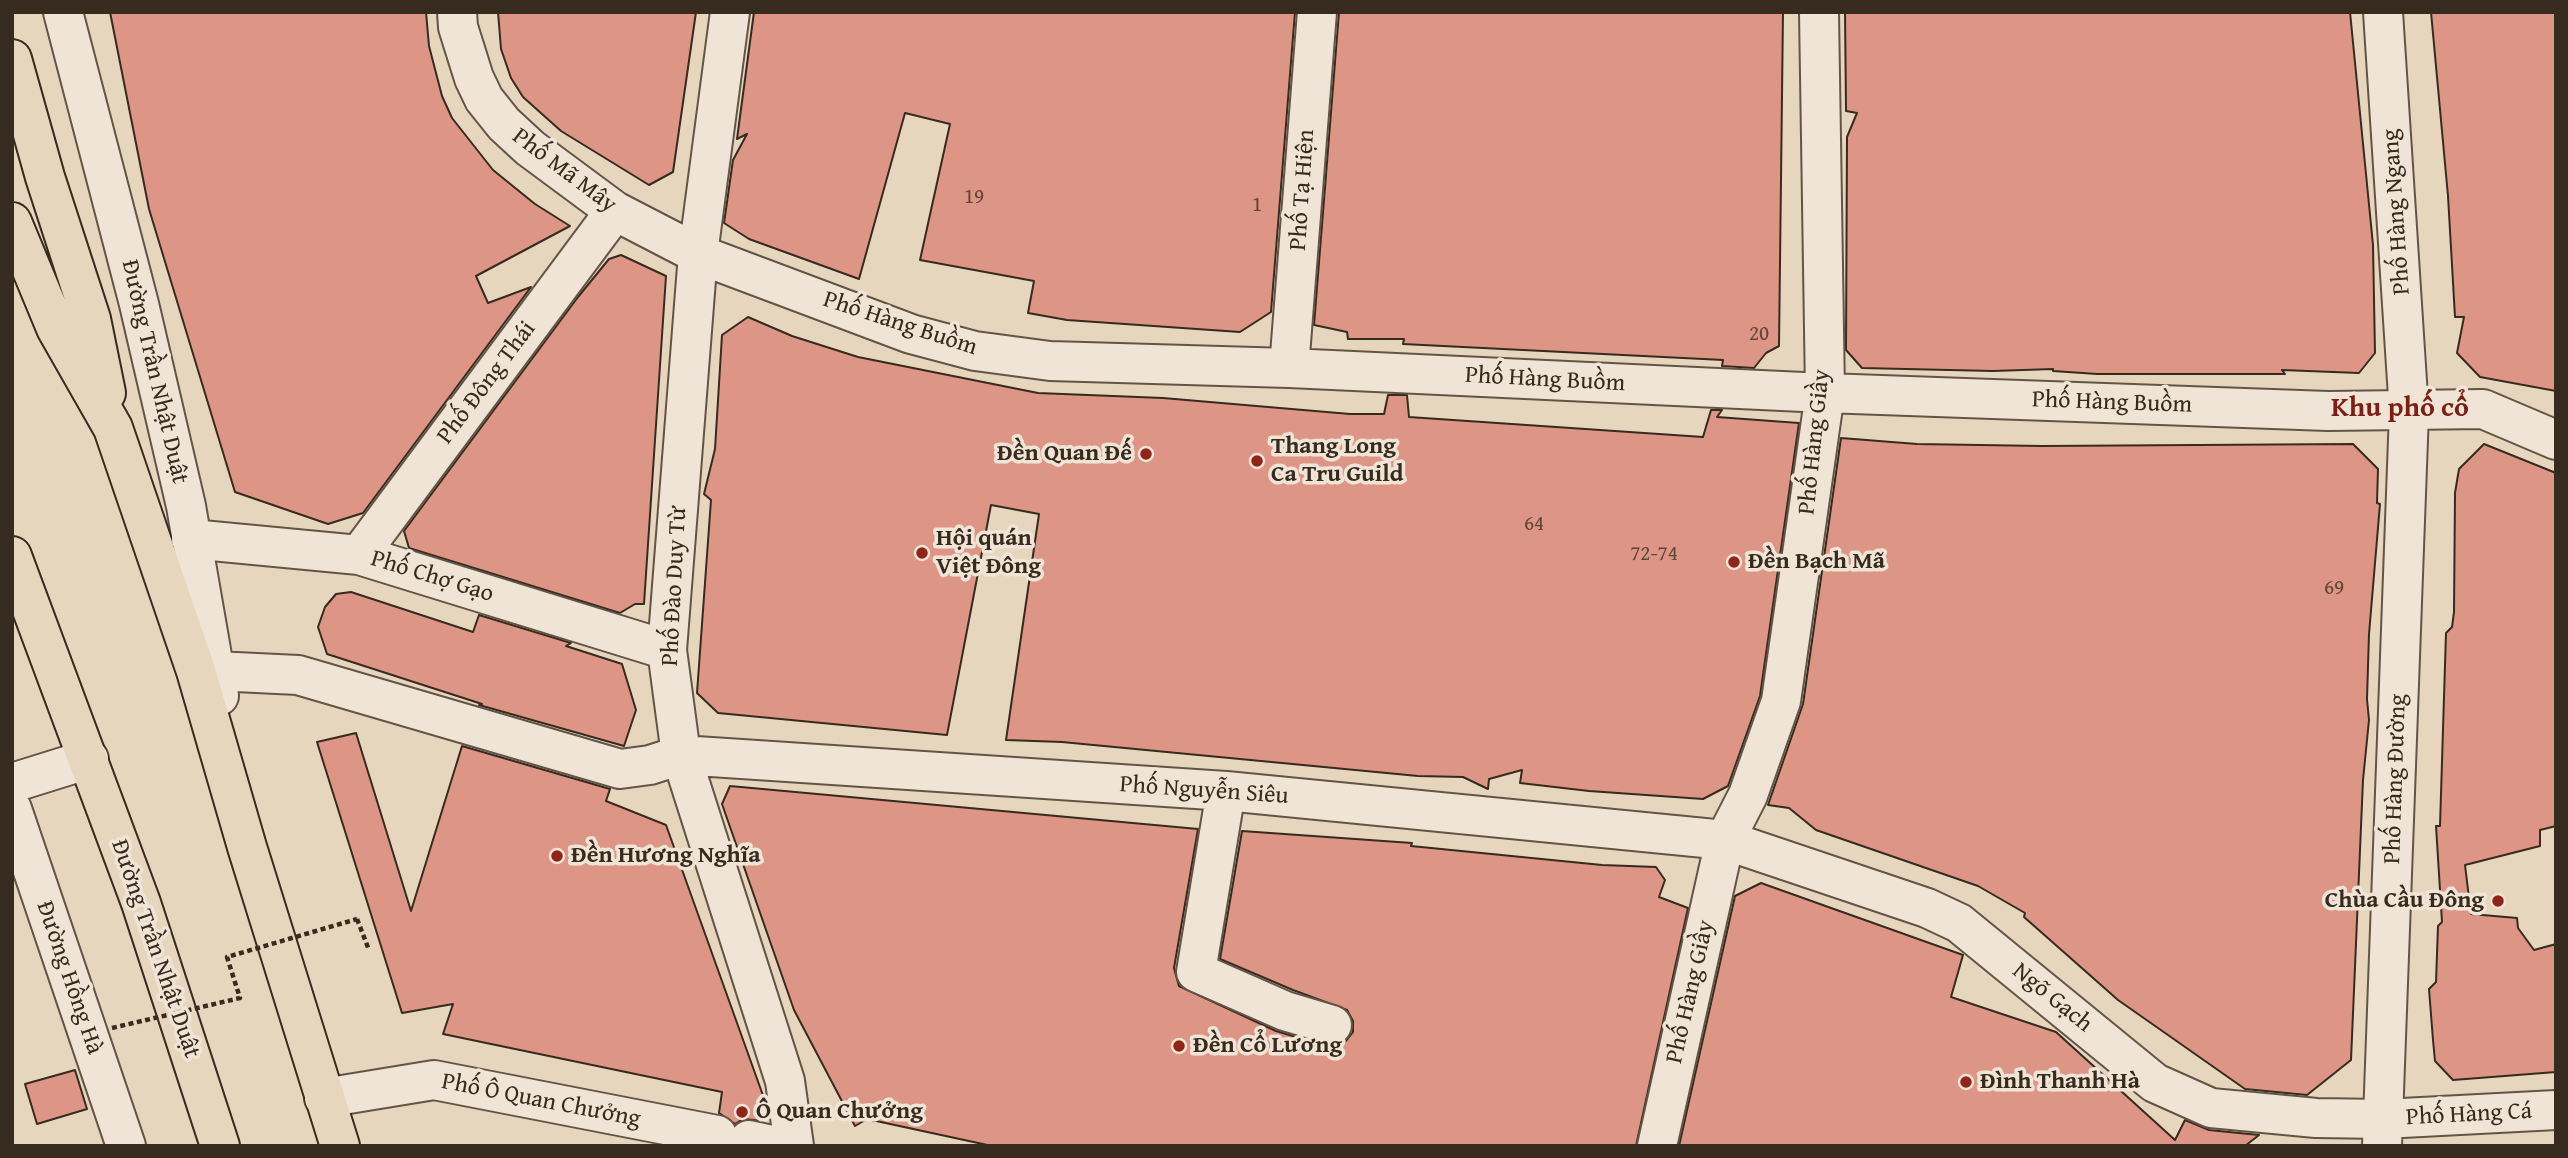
<!DOCTYPE html>
<meta charset="utf-8">
<style>
body{margin:0}
#map{position:relative;width:2568px;height:1158px;overflow:hidden;background:#e7d6be;font-family:"Gentium Book Plus",serif}
canvas{display:block}
.frame{position:absolute;inset:0;border:14px solid #372a1e;pointer-events:none}
</style>
<div id="map">
<canvas width="2568" height="1158"></canvas>
<div class="frame"></div>
</div>
<script>
const g = document.querySelector('canvas').getContext('2d');
g.lineJoin = 'round';
function fill(path, color) {
  g.fillStyle = color;
  g.fill(path, 'evenodd');
}
function shape(rows) {
  const path = new Path2D();
  for (const r of rows) {
    path.moveTo(r[0], r[1]);
    for (let i = 2; i < r.length; i += 2) path.lineTo(r[i], r[i + 1]);
  }
  return path;
}
function trace(path, color, width, dash) {
  g.strokeStyle = color;
  g.lineWidth = width;
  g.lineCap = dash ? 'butt' : 'round';
  g.setLineDash(dash || []);
  g.stroke(path);
}
function drawText(font, color, halo, rows, align = 'center') {
  g.font = font + ' "Gentium Book Plus",serif';
  g.lineWidth = 7;
  g.setLineDash([]);
  g.textBaseline = 'middle';
  g.strokeStyle = halo;
  g.fillStyle = color;
  for (const [text, x, y, turn = 0] of rows) {
    g.save();
    g.translate(x, y);
    g.rotate((+turn || 0) * Math.PI / 180);
    g.textAlign = isNaN(turn) ? turn : align;
    if (halo) g.strokeText(text, 0, 0);
    g.fillText(text, 0, 0);
    g.restore();
  }
}
const building = shape([
 [110,12,426,12,429,46,442,96,452,118,493,170,535,204,570,226,476,276,488,303,531,287,363,513,328,524,235,492,149,209,110,12],
 [498,12,696,12,673,172,649,185,561,131,523,97,511,78,501,49,498,12],
 [754,12,1295,12,1271,312,1240,332,1067,320,1028,313,1034,281,920,260,950,124,905,113,859,279,749,239,724,223,733,160,747,134,737,139,754,12],
 [1339,12,1783,12,1779,346,1766,353,1754,368,1722,366,1723,360,1403,344,1404,339,1348,339,1347,332,1314,325,1339,12],
 [1845,12,2350,12,2373,245,2375,353,2359,373,2282,370,2285,374,2097,374,2053,371,2053,369,1993,371,1862,368,1846,350,1847,137,1857,113,1846,111,1845,12],
 [2431,12,2556,12,2556,391,2480,377,2457,353,2464,317,2455,317,2448,196,2431,12],
 [621,255,666,276,644,604,635,604,620,613,409,548,404,531,578,297,609,259,621,255],
 [748,317,792,336,858,357,1038,393,1163,398,1350,414,1384,414,1388,395,1407,395,1409,417,1703,437,1711,410,1722,410,1717,417,1799,423,1760,696,1728,786,1703,799,1589,791,1520,783,1522,770,1489,779,1488,789,1463,777,1418,776,1062,742,1006,740,1039,514,991,505,947,735,718,713,697,693,711,500,704,494,715,449,722,335,748,317],
 [1841,438,1917,444,2042,446,2353,444,2378,469,2377,503,2380,504,2369,634,2367,699,2369,720,2363,780,2351,1060,2307,1095,2245,1089,2118,1000,2024,917,2025,913,1978,886,1816,830,1789,808,1768,805,1803,704,1841,438],
 [2484,444,2556,473,2556,826,2540,830,2540,846,2465,865,2471,914,2517,918,2518,928,2534,950,2556,944,2556,1072,2453,1080,2435,1061,2433,1040,2429,989,2436,982,2438,926,2442,922,2436,826,2440,826,2446,633,2452,627,2454,612,2455,493,2459,469,2484,444],
 [351,592,473,632,479,615,571,643,566,646,622,664,636,710,624,746,479,705,482,704,327,654,318,627,325,607,336,594,351,592],
 [356,733,411,911,462,746,610,789,606,801,666,825,765,1101,763,1121,743,1119,735,1124,719,1113,722,1092,443,1034,453,1004,402,1013,317,742,356,733],
 [730,786,1198,829,1174,968,1179,986,1276,1031,1326,1046,1338,1046,1346,1041,1353,1032,1353,1021,1347,1010,1293,990,1220,959,1242,831,1412,843,1411,846,1602,865,1656,867,1665,880,1659,897,1688,908,1636,1146,992,1146,867,1119,855,1126,794,1010,722,804,730,786],
 [1761,883,1963,955,1951,997,2056,1032,2175,1140,2185,1120,2209,1130,2259,1135,2245,1146,1679,1146,1735,896,1761,883],
 [75,1070,87,1109,37,1124,25,1084,75,1070]
]);
fill(building, '#dd9586');
trace(building, '#372a1e', 2);
const minor = shape([
 [63,12,139,304,186,506,219,696],
 [457,12,458,27,474,78,484,99,504,124,530,148,615,211,698,254,911,334,975,351,1050,361,1289,368,1825,393,2328,411,2483,409,2556,440],
 [730,12,698,254,667,650,681,755,785,1081,794,1146],
 [1289,368,1317,12],
 [191,539,359,555,667,650],
 [359,555,615,211],
 [215,671,298,675,620,769,650,765,681,755,1226,791,1725,840,1927,908,1959,923,2155,1083,2211,1108,2316,1118,2383,1119,2556,1110],
 [12,783,89,759],
 [1226,791,1196,972,1285,1011,1332,1025],
 [12,809,126,1146],
 [324,1098,434,1080,717,1135],
 [749,1140,777,1146],
 [1657,1146,1725,840,1748,795,1781,701,1825,393,1819,12],
 [2382,1146,2409,412,2383,12]
]);
const major = shape([
 [12,59,45,177,91,319,106,393],
 [12,222,56,328,113,428,196,671,247,847,340,1146],
 [12,556,141,903,220,1146]
]);
trace(minor, '#635546', 42);
trace(major, '#372a1e', 42);
trace(shape([
 [357,919,369,950]
]), '#372a1e', 4.5, [5, 3.5]);
trace(minor, '#efe4d5', 38);
trace(major, '#e7d6be', 38);
trace(shape([
 [112,1028,240,998,227,957,357,919]
]), '#372a1e', 4.5, [5, 3.5]);
for (const [x, y, r, color] of [
 [1146,454,7,"#8f2418"],
 [1257,461,7,"#8f2418"],
 [922,553,7,"#8f2418"],
 [1734,562,7,"#8f2418"],
 [557,856,7,"#8f2418"],
 [2498,901,7,"#8f2418"],
 [1179,1046,7,"#8f2418"],
 [1966,1082,7,"#8f2418"],
 [742,1112,7,"#8f2418"]
]) {
  const dot = new Path2D();
  dot.arc(x, y, r, 0, 2 * Math.PI);
  g.fillStyle = color;
  g.fill(dot);
  trace(dot, '#efe4d5', 2.5);
}
drawText('21px', '#604538', null, [
 ["19",974,198],
 ["1",1257,206],
 ["20",1759,335],
 ["64",1534,525],
 ["72-74",1654,555],
 ["69",2334,589]
]);
drawText('24px', '#372a1e', '#efe4d5', [
 ["Phố Mã Mây",564,171,37],
 ["Phố Tạ Hiện",1303,190,-86],
 ["Phố Hàng Ngang",2397,212,-94],
 ["Phố Hàng Buồm",900,324,18],
 ["Đường Trần Nhật Duật",154,372,77],
 ["Phố Hàng Buồm",1545,380,3],
 ["Phố Đông Thái",487,383,-53],
 ["Phố Hàng Buồm",2112,403,2],
 ["Phố Hàng Giầy",1815,442,-84],
 ["Phố Chợ Gạo",432,577,17],
 ["Phố Đào Duy Từ",675,586,-87],
 ["Phố Hàng Đường",2396,779,-88],
 ["Phố Nguyễn Siêu",1204,791,4],
 ["Đường Trần Nhật Duật",155,949,71],
 ["Đường Hồng Hà",69,978,71],
 ["Phố Hàng Giầy",1691,992,-77],
 ["Ngõ Gạch",2052,998,39],
 ["Phố Ô Quan Chưởng",541,1101,11],
 ["Phố Hàng Cá",2469,1115,-3]
]);
drawText('bold 24px', '#372a1e', '#efe4d5', [
 ["Thang Long",1271,447],
 ["Ca Tru Guild",1271,475],
 ["Đền Quan Đế",1132,454,"right"],
 ["Hội quán",936,539],
 ["Việt Đông",936,567],
 ["Đền Bạch Mã",1748,562],
 ["Đền Hương Nghĩa",571,856],
 ["Chùa Cầu Đông",2484,901,"right"],
 ["Đền Cổ Lương",1193,1046],
 ["Đình Thanh Hà",1980,1082],
 ["Ô Quan Chưởng",756,1112]
], 'left');
drawText('bold 28px', '#7a1f14', '#efe4d5', [
 ["Khu phố cổ",2400,409]
]);
</script>
